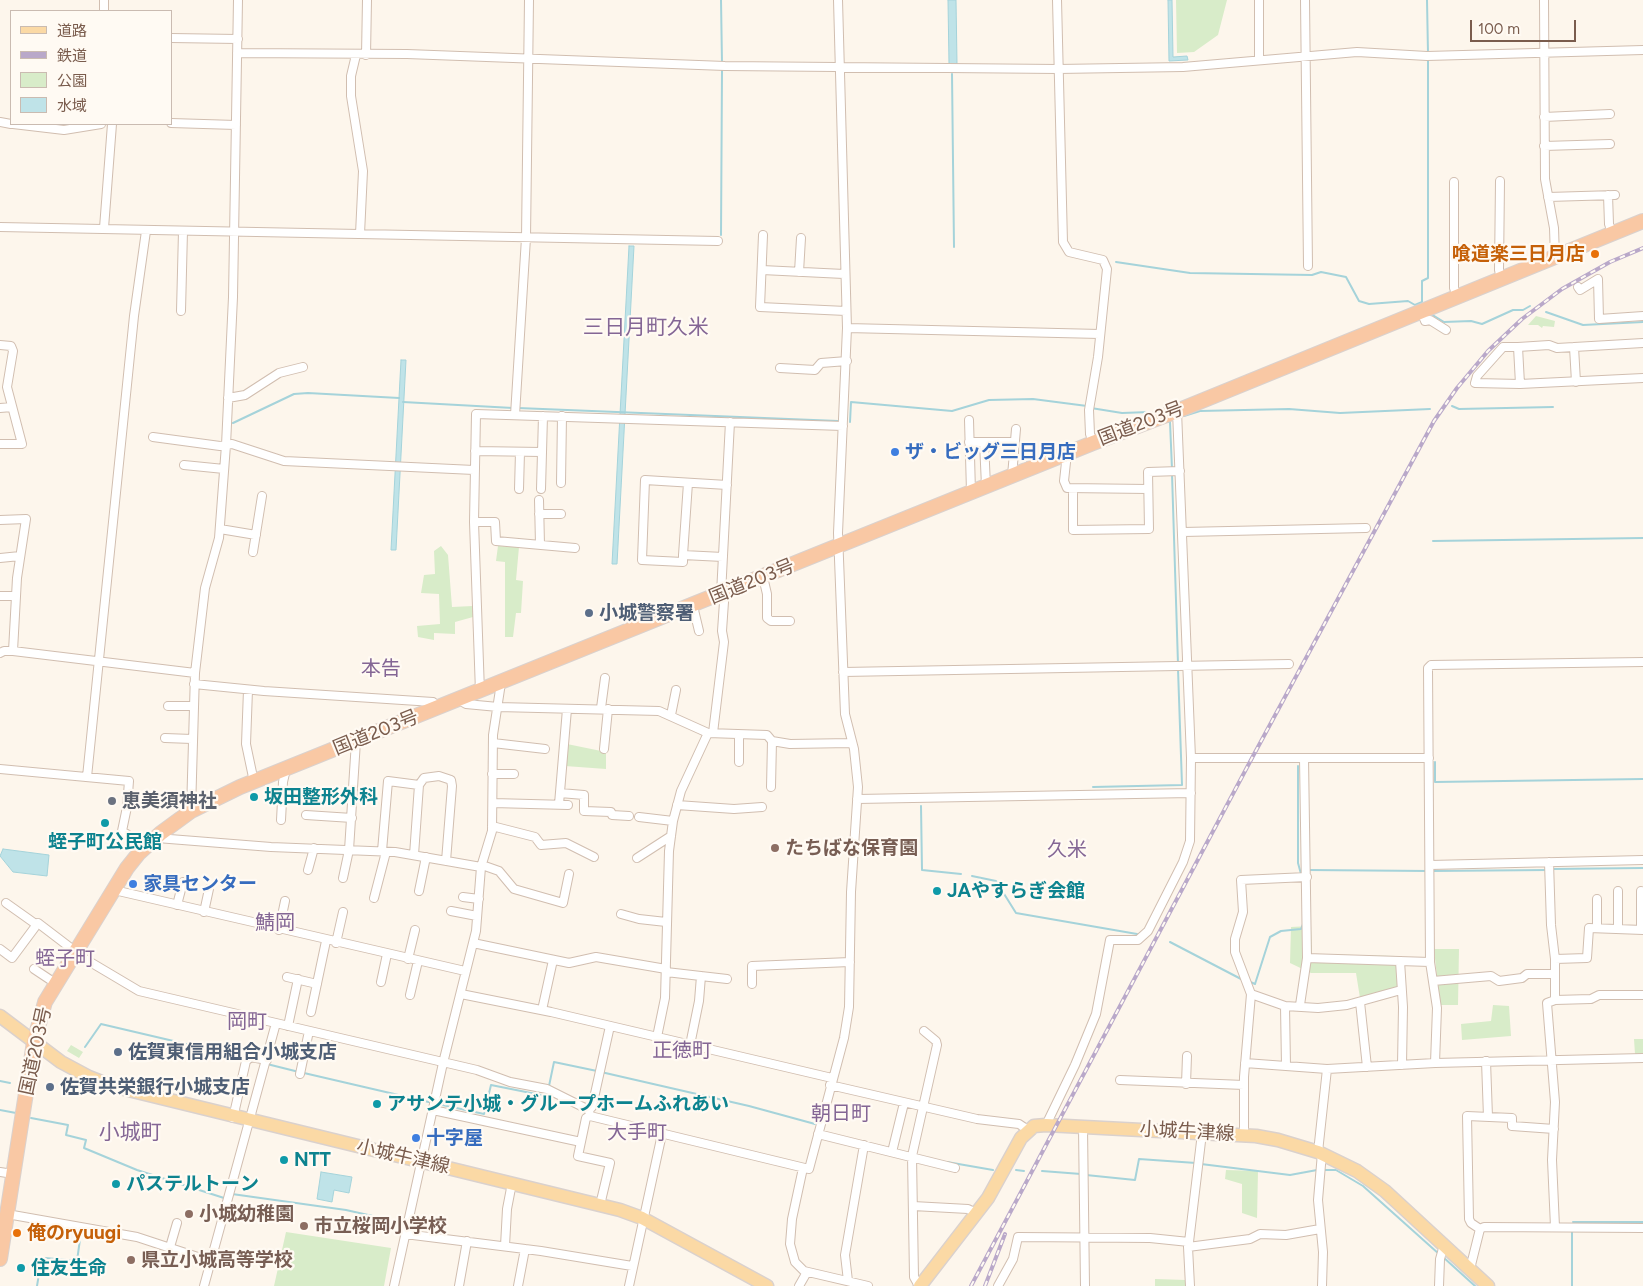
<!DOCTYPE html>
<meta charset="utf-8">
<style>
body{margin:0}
#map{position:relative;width:1643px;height:1286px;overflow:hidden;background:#fdf6ec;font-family:Figtree,"Noto Sans JP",sans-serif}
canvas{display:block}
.legend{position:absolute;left:10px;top:10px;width:162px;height:115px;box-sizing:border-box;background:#fffaf3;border:1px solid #cabbb1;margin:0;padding:6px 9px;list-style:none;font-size:15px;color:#7a5c4d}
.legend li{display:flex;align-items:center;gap:10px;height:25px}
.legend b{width:25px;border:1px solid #cabbb1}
.scale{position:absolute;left:1470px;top:20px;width:106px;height:22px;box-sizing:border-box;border:2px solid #7a5c4d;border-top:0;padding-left:6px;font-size:15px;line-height:18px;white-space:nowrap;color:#7a5c4d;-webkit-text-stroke:4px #fffaf3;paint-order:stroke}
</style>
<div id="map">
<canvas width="1643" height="1286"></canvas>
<ul class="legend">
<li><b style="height:6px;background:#fbd9a5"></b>道路</li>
<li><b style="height:6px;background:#b9a8c9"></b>鉄道</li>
<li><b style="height:14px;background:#d8ecc9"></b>公園</li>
<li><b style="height:14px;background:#bfe3e8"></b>水域</li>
</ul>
<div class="scale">100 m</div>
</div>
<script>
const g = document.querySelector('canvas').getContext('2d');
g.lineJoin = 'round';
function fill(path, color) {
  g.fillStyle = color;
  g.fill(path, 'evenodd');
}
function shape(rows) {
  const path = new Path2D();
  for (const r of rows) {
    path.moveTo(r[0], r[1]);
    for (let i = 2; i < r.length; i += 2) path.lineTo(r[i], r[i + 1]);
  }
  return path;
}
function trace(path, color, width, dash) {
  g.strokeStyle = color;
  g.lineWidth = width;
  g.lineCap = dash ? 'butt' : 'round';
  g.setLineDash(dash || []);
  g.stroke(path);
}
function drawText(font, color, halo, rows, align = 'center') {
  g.font = font + ' Figtree,"Noto Sans JP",sans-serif';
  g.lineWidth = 4.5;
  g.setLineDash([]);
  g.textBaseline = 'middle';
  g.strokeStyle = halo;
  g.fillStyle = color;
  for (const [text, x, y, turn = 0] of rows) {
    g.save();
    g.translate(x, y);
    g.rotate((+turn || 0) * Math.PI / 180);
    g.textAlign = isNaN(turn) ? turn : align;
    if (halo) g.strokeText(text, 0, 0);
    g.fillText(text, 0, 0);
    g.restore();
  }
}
fill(shape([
 [1176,0,1227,0,1218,35,1194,52,1177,53],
 [1536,316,1555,321,1554,327,1543,326,1542,328,1538,325,1528,325],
 [441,546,448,555,452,607,473,606,473,617,455,622,455,634,434,633,434,640,418,637,417,626,440,624,439,594,421,593,424,575,435,574,434,551],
 [498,546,519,547,516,580,523,581,521,613,516,613,513,637,505,637,505,562,496,561],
 [567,744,606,752,606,769,565,766],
 [1311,926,1312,954,1396,956,1398,989,1360,998,1356,973,1311,973,1290,963,1291,927],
 [1434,949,1459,949,1458,1005,1440,1005],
 [1493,1005,1509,1006,1511,1036,1462,1040,1461,1024,1491,1021],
 [1634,1039,1643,1039,1643,1054,1635,1054],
 [71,1045,83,1052,79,1058,67,1051],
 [1226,1170,1258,1171,1257,1218,1242,1213,1242,1184,1225,1179],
 [286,1232,391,1248,384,1286,274,1286],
 [1155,1279,1186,1280,1187,1286,1155,1286]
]), '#d8ecc9');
const water = shape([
 [948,0,956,0,957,64,949,64,948,0],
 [1168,0,1172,0,1173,57,1187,56,1188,60,1169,61,1168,0],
 [629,246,634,246,617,564,612,564,629,246],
 [401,360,406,360,396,550,391,550,401,360],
 [3,849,49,855,47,876,13,872,0,856,3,849],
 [321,1172,352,1177,349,1193,334,1190,332,1202,317,1199,321,1172]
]);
fill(water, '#bfe3e8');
trace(water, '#a5d3da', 1);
trace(shape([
 [721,0,722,63],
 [1427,0,1428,53],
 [952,74,954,247],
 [721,235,722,70],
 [1116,262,1190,273,1312,275,1321,272,1346,277,1359,301,1369,304,1408,301,1415,305,1422,302,1422,281,1428,278,1428,60],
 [1546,312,1583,325,1643,322],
 [1431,314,1444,322,1471,321,1482,324,1513,310,1523,310,1530,306],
 [403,402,513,408],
 [1452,406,1459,409,1553,407],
 [518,408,838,421],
 [1091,408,1122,413,1150,412],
 [1184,416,1200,411,1289,409,1340,413,1430,409],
 [850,422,851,402,952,411,989,400,1033,399,1087,406],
 [1166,422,1170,422,1172,469],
 [233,423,294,394,308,393,399,398],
 [1172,474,1178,664],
 [1433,541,1643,538],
 [1435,762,1435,782,1643,779],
 [1298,766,1298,863,1301,874],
 [1093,787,1182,785,1178,669],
 [921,806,922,870,961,874],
 [1552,869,1643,868],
 [1308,870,1428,871],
 [1432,871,1548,870],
 [972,876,996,881,1016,913,1137,934],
 [1170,942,1241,979],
 [1248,981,1255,984,1270,937,1281,931,1301,929,1303,924],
 [85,1047,101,1024,246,1058],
 [267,1064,299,1072],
 [601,1072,749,1106,815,1124],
 [304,1073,433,1103],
 [0,1081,10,1083],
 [549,1086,554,1062,597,1071],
 [438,1104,484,1114,491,1085,546,1096,547,1093],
 [0,1110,16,1113],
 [31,1118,68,1125,66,1135,86,1140,84,1148,137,1170,224,1198],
 [947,1162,993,1170],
 [1201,1164,1290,1175,1317,1170],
 [1016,1170,1024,1171],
 [1322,1170,1336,1170,1363,1186,1439,1254],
 [1042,1171,1081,1174],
 [1086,1175,1135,1180,1139,1159,1196,1163],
 [232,1194,346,1210,386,1219],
 [1573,1222,1643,1222],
 [1572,1232,1572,1286],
 [1443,1257,1475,1286],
 [37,1286,41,1262,45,1258,77,1261,81,1232]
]), '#a5d3da', 2);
const minor = shape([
 [1057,0,1063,242,1069,252,1103,260,1107,269,1098,357,1089,410,1090,434,1093,443],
 [1305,0,1308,266],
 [1544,0,1545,179,1554,228,1555,258],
 [104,11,104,0],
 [171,38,238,39],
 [237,53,407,54,725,66,1058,69,1183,67,1357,52,1427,56,1643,50],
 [356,55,351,76,351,96,363,171,360,234],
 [366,55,367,0],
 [1259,60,1259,0],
 [1544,117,1610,114],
 [0,122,11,124],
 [171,123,236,125],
 [13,124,64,130,101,124],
 [1544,146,1610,144],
 [1500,181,1499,270,1501,279],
 [1454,182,1454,288,1457,297],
 [1608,195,1609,224,1612,233],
 [1548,197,1615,195],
 [0,227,718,241],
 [104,228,112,124],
 [763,235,760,307,846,311],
 [762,270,844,274],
 [799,272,801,238],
 [1578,287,1580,290,1598,279,1599,319,1643,316],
 [181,311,183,231],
 [1421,311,1425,321,1430,320,1446,330],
 [847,328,1100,334],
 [1643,343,1557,348,1549,345,1518,347,1520,384,1643,378],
 [0,345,11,346,13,351,7,387,22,444,0,444],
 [1518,347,1503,347,1477,376,1475,383,1520,384],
 [1574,347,1576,382],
 [780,368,815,370,821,363,847,361],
 [228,398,245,395,279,373,303,367],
 [0,408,12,407],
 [515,415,526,238,529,0],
 [969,420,971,492],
 [153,437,220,446,232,444,284,461,474,470],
 [969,442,1013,442],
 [984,442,986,486],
 [475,451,542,452],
 [1067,453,1064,481,1067,488,1148,489],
 [184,465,224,469],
 [1012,476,1016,429],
 [561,483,562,416],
 [688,483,683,555,723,557],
 [519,489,520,452],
 [541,489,543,416],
 [1073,490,1073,530,1149,529,1148,472,1180,471],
 [539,500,540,545],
 [539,514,561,514],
 [0,520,26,519,17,578,13,651],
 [474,522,495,522,496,541,575,548],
 [220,529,256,535],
 [1183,532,1366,528],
 [253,552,262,496],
 [683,555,683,562,642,560,645,480,727,485],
 [0,558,20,556],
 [763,577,767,594,767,618,771,621,790,621],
 [0,596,16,596],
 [693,606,699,631],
 [0,653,4,651,13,651,195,673],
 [843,672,1289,664],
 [194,684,264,691,433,702,440,708],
 [248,690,246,744,254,782],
 [480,692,474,522,476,414,843,426],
 [459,700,466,704,498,707,659,711,708,733],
 [168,706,193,706],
 [601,708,605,678],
 [671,715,676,690],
 [713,733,724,642,722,631,724,602,721,594,730,422],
 [165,738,192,739],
 [493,743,545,749],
 [604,749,608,709],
 [1191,758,1429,758],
 [1304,758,1307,958,1430,962],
 [739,762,739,735],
 [0,769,129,781,127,807,122,831,147,847],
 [492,774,514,774],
 [87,777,134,316,146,231],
 [771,787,772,741],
 [560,793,584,795,584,811,611,812,612,815,629,816],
 [857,799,1191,793],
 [493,803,568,805],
 [559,804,567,709],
 [677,805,734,809,762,807],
 [191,811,195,673,205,588,219,538,226,445,233,297,238,0],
 [306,815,352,818],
 [639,817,673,821],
 [281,820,283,782,286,769],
 [492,826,535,837,541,845,566,843,594,857],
 [157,838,271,847,395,852,481,867],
 [382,851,388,781,419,785],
 [414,855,419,785,424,778,439,776,451,780,452,786,446,861],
 [637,858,671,836],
 [1549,862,1551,925,1555,959],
 [482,865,499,871,514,889,563,903,569,874],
 [1430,865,1643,860],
 [308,870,314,848],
 [343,878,349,850,356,741],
 [114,890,465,971],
 [419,891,426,857],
 [463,897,479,899],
 [374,898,386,852],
 [1597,899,1597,928],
 [6,903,37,925],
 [177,905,183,882],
 [451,911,477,916],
 [204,912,209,889],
 [621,914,639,919,666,922],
 [1618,929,1618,891],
 [279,930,285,901],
 [1641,930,1641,891],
 [336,943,343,912],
 [473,943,569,963,596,957,666,969],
 [0,949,12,958,38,923,76,952],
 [75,953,139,991,477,1070,510,1082,547,1089,589,1110,590,1116,809,1169,844,1038,849,1007,851,892,858,787,854,749,845,714,838,533,847,328,838,0],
 [408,959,415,930],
 [1400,961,1403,1007,1402,1065],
 [34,969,55,983],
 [666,972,727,979],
 [287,977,317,984],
 [1433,981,1491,976,1499,981,1522,978,1527,974,1555,974],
 [381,982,387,954],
 [752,984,752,966,850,962],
 [461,994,551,1012,832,1078],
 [1251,994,1285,1006,1318,1008,1347,1005,1401,990],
 [410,995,418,961],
 [1555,1000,1555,959,1587,958,1589,928,1643,930],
 [1360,1002,1367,1067],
 [1300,1005,1307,958],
 [1285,1006,1286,1066],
 [542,1010,553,960],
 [311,1012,326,941],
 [288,1026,298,979],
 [657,1037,665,998,669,851,673,821,681,791,708,733,767,735,772,741,790,744,851,743],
 [690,1045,699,1001,701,976],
 [1486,1061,1488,1117],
 [1245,1063,1327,1069],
 [1435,1063,1437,1008,1430,962,1428,668,1431,665,1643,662],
 [300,1074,309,1031],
 [1120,1080,1244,1085],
 [1186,1084,1187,1056],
 [830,1085,977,1119,1019,1124,1028,1130],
 [433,1110,581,1142],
 [589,1110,592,1107,610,1026],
 [590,1116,586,1118,578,1156,610,1163,600,1205],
 [233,1118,246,1061,251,1057,267,1060],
 [1046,1125,1075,1065,1096,1014,1110,940,1138,940,1148,931,1183,862,1190,841,1191,758,1177,411],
 [1083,1127,1085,1286],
 [818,1134,955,1168],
 [1244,1135,1244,1077,1251,994,1235,952,1235,939,1243,912,1241,880,1307,877],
 [892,1152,904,1103],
 [1318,1152,1327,1069,1435,1063,1643,1058],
 [803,1168,792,1219,790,1244,795,1262,804,1271,868,1286],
 [0,1172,13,1174],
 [913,1206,968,1209,976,1213],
 [7,1214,137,1237,210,1261],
 [1555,1227,1552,1160,1555,1102,1547,1003,1555,1000,1591,999,1599,995,1643,995],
 [1480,1229,1471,1223,1469,1219,1467,1116,1512,1118,1512,1126,1554,1129],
 [405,1234,541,1251,632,1266],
 [1189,1242,1202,1133],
 [505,1246,507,1209,512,1183],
 [170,1247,177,1223],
 [1188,1247,1190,1286],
 [1470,1269,1480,1229,1484,1227,1643,1228],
 [848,1281,845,1255,864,1145],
 [204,1286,276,1023],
 [394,1286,443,1063,476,931,481,867,492,831,493,735,501,683],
 [459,1286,467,1241],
 [518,1286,525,1249],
 [629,1286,662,1134],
 [799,1286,807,1272],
 [919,1286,914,1277,912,1156,937,1045,936,1041,924,1031],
 [998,1286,1013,1259,1018,1237,1150,1238,1189,1242,1188,1247,1250,1239,1260,1234,1286,1235,1320,1229],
 [1322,1286,1323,1252,1318,1200,1322,1153],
 [1439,1286,1440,1259,1444,1245]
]);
const primary = shape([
 [0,1016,61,1062,89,1077,112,1086,620,1210,642,1218,767,1286],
 [920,1286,988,1198,1021,1138,1034,1126,1046,1125,1256,1136,1278,1140,1318,1152,1357,1171,1385,1191,1488,1286]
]);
const trunk = shape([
 [0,1259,34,1042,45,1002,127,868,139,853,161,833,191,811,240,787,1093,443,1177,411,1643,221]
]);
trace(minor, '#d1beb0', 10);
trace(primary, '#dad1cd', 15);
trace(trunk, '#dad1cd', 16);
trace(minor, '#fff', 8);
trace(primary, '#fbd9a5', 12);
trace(trunk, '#f9c8a4', 14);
const rail = shape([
 [971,1286,1252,758,1434,421,1457,388,1488,351,1522,319,1562,289,1610,262,1643,248],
 [985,1286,1005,1234]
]);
trace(rail, '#b9a8c9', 4);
trace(rail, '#fffaf3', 2, [5.5]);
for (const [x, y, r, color] of [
 [1595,254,5,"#e8710a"],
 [895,452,5,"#3f7fe0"],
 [589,613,5,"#5c6f8a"],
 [254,797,5,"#0f9aa8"],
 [112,801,5,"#6b7280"],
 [105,823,5,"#0f9aa8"],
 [775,848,5,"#8d6e63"],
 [133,884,5,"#3f7fe0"],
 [937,891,5,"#0f9aa8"],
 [118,1052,5,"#5c6f8a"],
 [50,1087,5,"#5c6f8a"],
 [377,1104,5,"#0f9aa8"],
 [416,1138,5,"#3f7fe0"],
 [284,1160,5,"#0f9aa8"],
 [116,1184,5,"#0f9aa8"],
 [189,1214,5,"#8d6e63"],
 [304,1226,5,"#8d6e63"],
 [17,1233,5,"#e8710a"],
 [131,1260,5,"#8d6e63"],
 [21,1268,5,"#0f9aa8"]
]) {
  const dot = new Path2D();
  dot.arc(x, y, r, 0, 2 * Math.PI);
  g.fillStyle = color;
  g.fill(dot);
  trace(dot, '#fffaf3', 2);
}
drawText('bold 19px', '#c56008', '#fffaf3', [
 ["喰道楽三日月店",1585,254],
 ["俺のryuugi",27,1233,"left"]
], 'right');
drawText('19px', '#7a5c4d', '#fffaf3', [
 ["国道203号",1141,424,-21],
 ["国道203号",752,582,-22],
 ["国道203号",376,733,-22],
 ["国道203号",36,1051,-78],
 ["小城牛津線",1187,1132,3],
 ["小城牛津線",403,1157,13]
]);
drawText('bold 19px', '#366cbe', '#fffaf3', [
 ["ザ・ビッグ三日月店",905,452],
 ["家具センター",143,884],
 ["十字屋",426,1138]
], 'left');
drawText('bold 19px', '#4e5e75', '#fffaf3', [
 ["小城警察署",599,613],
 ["佐賀東信用組合小城支店",128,1052],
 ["佐賀共栄銀行小城支店",60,1087]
], 'left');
drawText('bold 19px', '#0d838f', '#fffaf3', [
 ["坂田整形外科",264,797],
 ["蛭子町公民館",105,842,"center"],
 ["JAやすらぎ会館",947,891],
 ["アサンテ小城・グループホームふれあい",387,1104],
 ["NTT",294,1160],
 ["パステルトーン",126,1184],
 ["住友生命",31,1268]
], 'left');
drawText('bold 19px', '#5b616d', '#fffaf3', [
 ["恵美須神社",122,801]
], 'left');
drawText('bold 19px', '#785e54', '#fffaf3', [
 ["たちばな保育園",785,848],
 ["小城幼稚園",199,1214],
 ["市立桜岡小学校",314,1226],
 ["県立小城高等学校",141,1260]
], 'left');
drawText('20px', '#846695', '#fffaf3', [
 ["本告",381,669],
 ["久米",1067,850],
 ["鯖岡",275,923],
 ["蛭子町",65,959],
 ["岡町",247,1022],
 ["正徳町",682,1051],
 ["朝日町",841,1114],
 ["大手町",637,1133]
]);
drawText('21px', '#846695', '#fffaf3', [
 ["三日月町久米",646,328],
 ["小城町",130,1133]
]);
</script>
